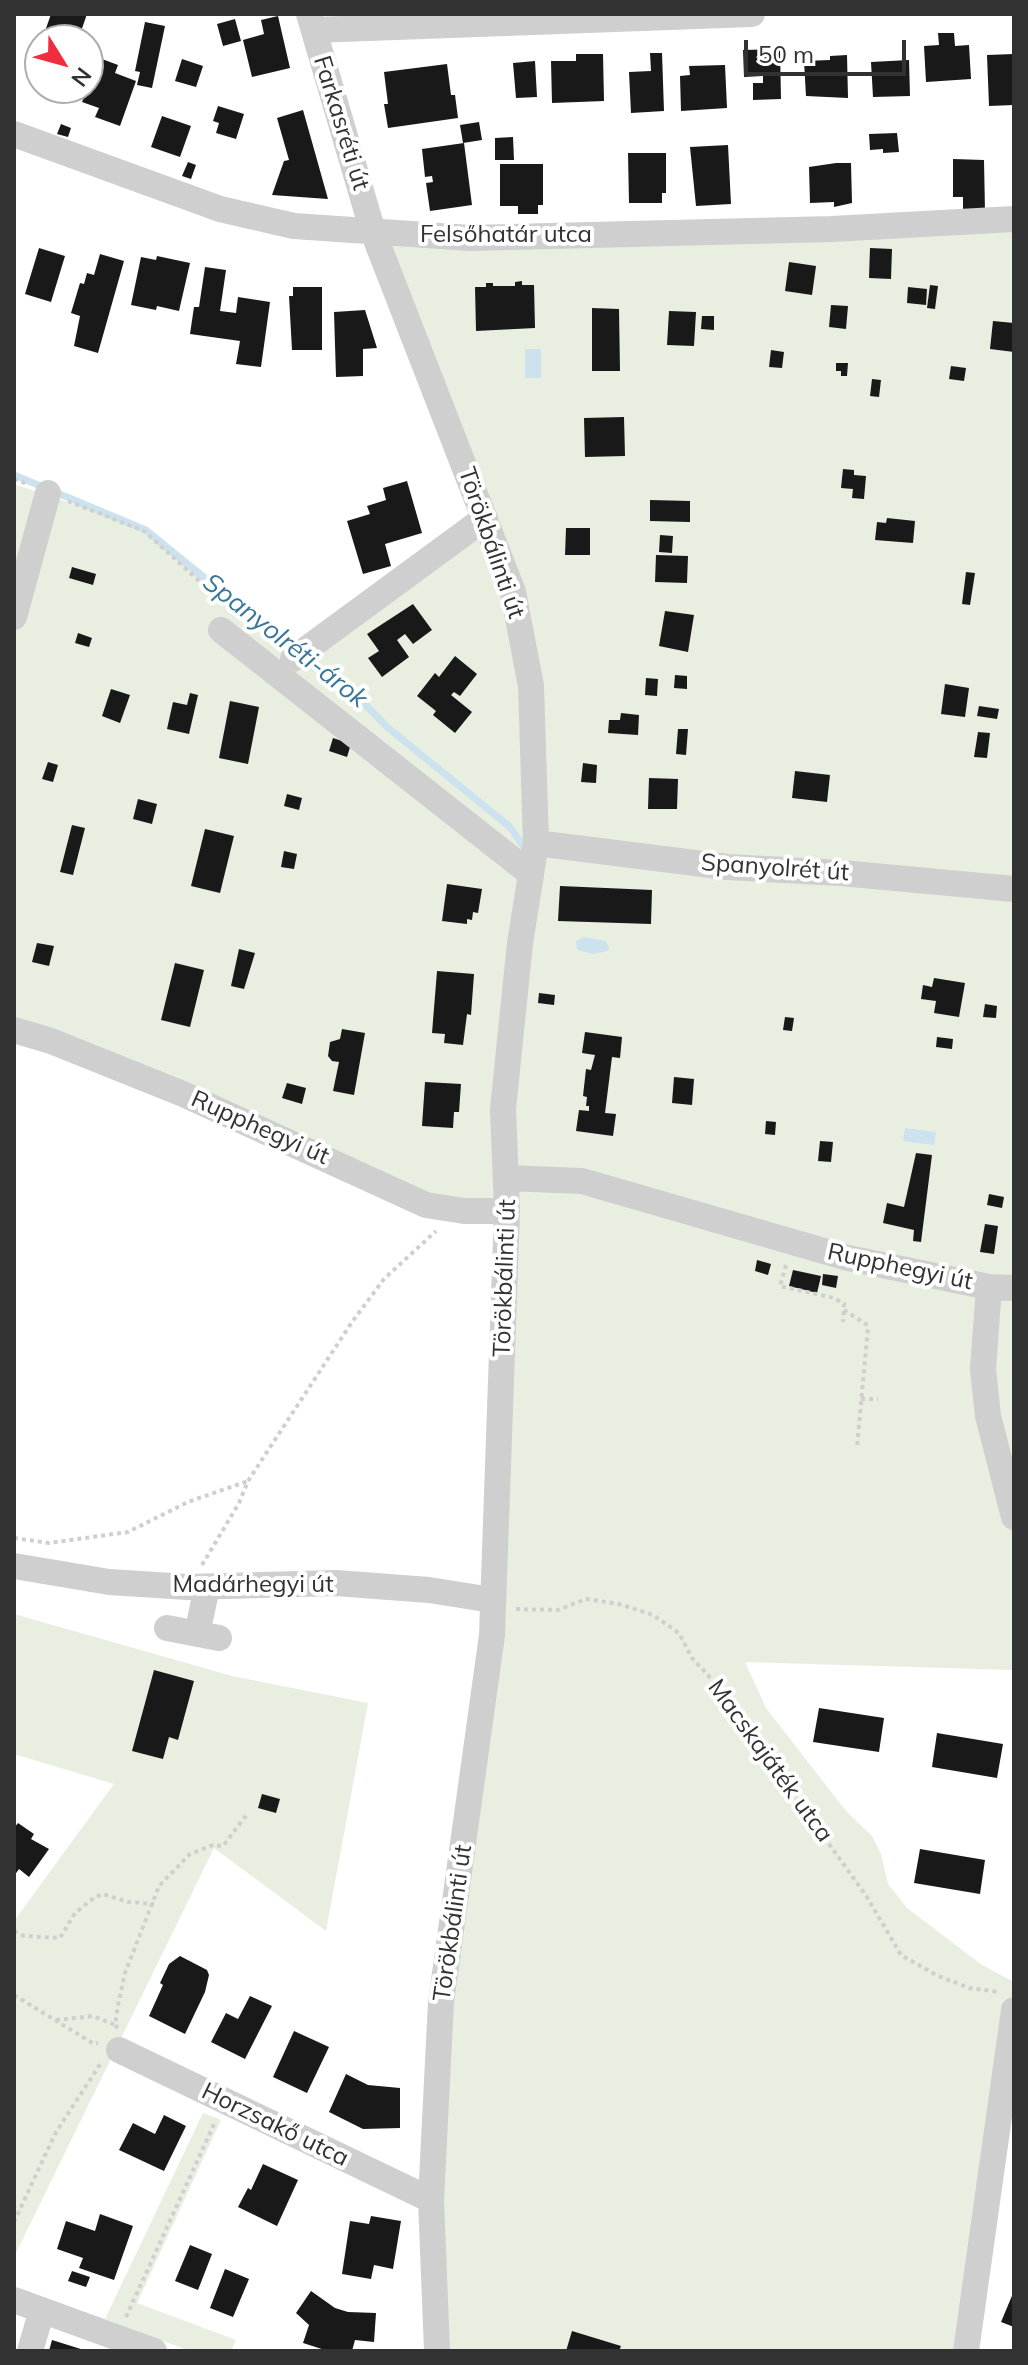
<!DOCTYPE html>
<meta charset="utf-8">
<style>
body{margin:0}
#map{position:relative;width:1028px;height:2365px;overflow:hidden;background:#fff;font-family:Mulish,sans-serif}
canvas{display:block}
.frame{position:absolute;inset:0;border:16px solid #323232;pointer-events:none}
.north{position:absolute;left:24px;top:24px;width:80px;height:80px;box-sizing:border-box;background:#fff;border:2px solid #adadad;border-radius:50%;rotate:127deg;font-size:22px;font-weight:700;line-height:32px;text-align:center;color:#323232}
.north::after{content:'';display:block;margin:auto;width:28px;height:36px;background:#f02d3e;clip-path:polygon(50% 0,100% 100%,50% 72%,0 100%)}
.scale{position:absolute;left:744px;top:40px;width:162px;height:36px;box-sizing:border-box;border:4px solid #323232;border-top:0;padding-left:10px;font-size:24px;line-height:28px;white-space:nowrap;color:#323232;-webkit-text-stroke:6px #fff;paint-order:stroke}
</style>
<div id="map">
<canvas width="1028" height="2365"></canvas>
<div class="frame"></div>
<div class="north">N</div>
<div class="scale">50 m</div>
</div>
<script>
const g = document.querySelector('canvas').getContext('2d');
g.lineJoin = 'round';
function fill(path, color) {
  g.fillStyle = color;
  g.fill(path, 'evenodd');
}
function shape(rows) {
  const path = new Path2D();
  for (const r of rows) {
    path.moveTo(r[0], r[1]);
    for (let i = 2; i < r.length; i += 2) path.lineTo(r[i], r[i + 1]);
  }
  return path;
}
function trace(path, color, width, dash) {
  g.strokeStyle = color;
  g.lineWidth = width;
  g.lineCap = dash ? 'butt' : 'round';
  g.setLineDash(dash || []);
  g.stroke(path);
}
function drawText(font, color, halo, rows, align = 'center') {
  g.font = font + ' Mulish,sans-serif';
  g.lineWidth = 8;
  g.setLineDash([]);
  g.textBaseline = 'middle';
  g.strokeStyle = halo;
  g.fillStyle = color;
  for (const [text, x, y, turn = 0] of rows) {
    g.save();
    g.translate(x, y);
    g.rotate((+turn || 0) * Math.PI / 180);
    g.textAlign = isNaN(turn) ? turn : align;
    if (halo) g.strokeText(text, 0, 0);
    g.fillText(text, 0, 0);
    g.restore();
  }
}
fill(shape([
 [1014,220,1014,1670,745,1662,766,1708,846,1811,872,1836,881,1854,888,1884,907,1908,982,1965,1014,1982,1014,2010,966,2351,437,2351,431,2200,492,1635,507,1211,464,1211,14,1030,14,484,151,530,299,647,474,522,373,232],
 [14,1614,232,1676,368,1703,326,1931,214,1848,14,2257,14,1921,114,1784,14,1754],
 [203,2113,221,2120,137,2303,236,2340,231,2351,190,2351,105,2319]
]), '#e8efe0');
fill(shape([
 [525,349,541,349,541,378,525,378],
 [584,937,606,941,609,948,608,951,593,954,577,950,576,941],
 [905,1128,936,1132,934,1145,903,1141]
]), '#cce2ef');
trace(shape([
 [14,475,146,530,300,658,358,697,387,727,510,827,526,850]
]), '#cce2ef', 7);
fill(shape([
 [51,14,87,14,78,40,42,40],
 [278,16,290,68,252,77,243,40,264,34,261,20],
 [235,19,241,41,223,46,217,24],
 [145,22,165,26,152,88,137,85,140,72,135,71],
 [938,33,954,33,955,46,969,45,971,79,926,82,924,46,939,45],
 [780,49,781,99,753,100,753,83,763,83,763,76,744,77,743,50],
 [650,53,662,53,664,111,631,113,629,72,651,71],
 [576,54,603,54,604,101,552,103,551,61,576,61],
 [1014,54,1014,105,989,106,987,55],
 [847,55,848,98,806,96,804,61,830,60,830,56],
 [94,56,118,65,115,73,136,81,120,126,95,117,99,108,82,102,88,88,88,73],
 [182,59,203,66,196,87,175,81],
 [909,60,910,96,873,97,871,62],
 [535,61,537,97,516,98,513,63],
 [447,64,451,95,455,95,458,118,388,128,384,104,388,104,384,72],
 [725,65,727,108,681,111,680,76,690,75,689,66],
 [218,106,244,114,236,139,216,133,219,123,213,121],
 [303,110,328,199,272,195,284,161,289,160,277,118],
 [162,116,191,126,180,157,151,147],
 [479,122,482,140,463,143,460,125],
 [61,124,71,128,68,137,57,134],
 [897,133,899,152,883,153,883,149,870,150,869,134],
 [513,137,514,160,495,160,495,138],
 [464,143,472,205,430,211,426,183,433,182,432,176,425,177,422,149],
 [728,145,731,204,696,206,690,147],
 [628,153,666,153,666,193,662,193,662,203,629,203],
 [953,159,984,160,985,212,963,212,963,197,953,197],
 [188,162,196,165,191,179,182,176],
 [836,163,851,163,852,203,834,207,834,202,810,203,809,167],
 [500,164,543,164,543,205,538,205,538,214,518,214,518,206,500,206],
 [39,248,65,256,51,302,25,294],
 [870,248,892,249,891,279,869,278],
 [100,254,124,261,98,353,74,346,80,316,71,313,80,283,84,284,87,273,94,275],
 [157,256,190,263,179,311,157,306,156,310,131,305,141,257,156,260],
 [789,262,816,266,812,295,785,291],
 [205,267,226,270,220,311,236,313,238,297,270,302,261,367,236,364,240,341,190,334,194,307,199,307],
 [522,281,522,285,534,285,535,328,476,331,475,287,486,287,486,283,493,283,493,286,515,286,515,282],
 [930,285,938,286,935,309,927,308],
 [293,287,322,287,322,350,292,350,289,296,293,296],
 [908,287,927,289,926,305,907,303],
 [831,305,848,306,846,329,829,327],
 [592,308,619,309,620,371,592,371],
 [365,310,377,348,363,349,363,376,336,377,334,312],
 [669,311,696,312,694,346,667,345],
 [702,316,714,316,714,330,701,329],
 [993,321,1014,323,1014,352,990,349],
 [771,350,784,352,782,368,769,367],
 [836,363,848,363,847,376,841,376,841,371,836,371],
 [951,366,966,368,964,381,949,379],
 [872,379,881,380,879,397,870,396],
 [624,417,625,456,585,457,584,418],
 [843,469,854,470,854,475,866,476,864,499,852,498,853,489,841,488],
 [407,481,422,533,385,544,391,566,363,574,347,521,370,514,367,506,386,500,383,488],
 [650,500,690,501,690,522,650,521],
 [887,518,915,521,913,543,875,540,877,522,886,523],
 [566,528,590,528,590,555,565,555],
 [660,535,673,536,672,553,659,552],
 [656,555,688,556,687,583,655,582],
 [72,567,96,574,93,585,69,578],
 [966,572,975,573,970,605,962,604],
 [413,604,432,630,413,644,405,634,397,640,409,657,382,677,368,658,379,651,367,634],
 [665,611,694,615,688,652,659,646],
 [78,633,92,638,89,647,75,643],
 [455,656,477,674,460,696,454,692,451,695,472,712,455,733,433,715,436,711,417,696,435,673,439,677],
 [675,675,687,676,687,689,674,688],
 [646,678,658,679,657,696,645,695],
 [945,684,969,688,965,717,941,714],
 [111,689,130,695,120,723,102,716],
 [190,693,198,695,189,734,167,729,173,702,187,705],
 [230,701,259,707,248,764,219,758],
 [979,706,999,709,997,719,977,716],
 [621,713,639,715,638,735,608,733,609,720,620,720],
 [678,729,688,729,686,755,676,754],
 [978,732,990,733,987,758,974,757],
 [333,738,351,744,347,757,329,751],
 [48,762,58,765,53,782,42,779],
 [583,763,597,765,596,783,581,782],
 [795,771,830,775,827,802,792,798],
 [649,778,678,779,677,809,648,809],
 [287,794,302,798,299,810,284,806],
 [138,799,157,804,152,824,133,819],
 [72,825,85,828,73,875,60,872],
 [205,829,234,836,220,893,191,886],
 [284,851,297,854,294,869,281,867],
 [447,884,482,889,478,913,473,912,472,920,467,919,467,924,442,921],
 [560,886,652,890,651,924,558,921],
 [37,943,54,946,49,966,32,962],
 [239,949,255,953,244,989,231,986],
 [175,963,204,970,190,1027,161,1020],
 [437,971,474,974,471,1015,467,1014,463,1045,444,1043,445,1034,432,1033],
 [934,978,965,983,959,1017,934,1013,936,1001,921,999,923,985,932,987],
 [539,993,555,995,554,1005,538,1003],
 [985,1004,997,1006,996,1018,983,1017],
 [785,1017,794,1018,792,1031,783,1030],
 [342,1029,365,1033,354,1095,333,1091,339,1062,332,1061,328,1056,330,1042,340,1039],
 [585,1032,622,1037,620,1058,612,1057,605,1113,616,1114,613,1136,576,1131,579,1110,589,1111,589,1106,586,1106,587,1097,583,1096,586,1069,591,1070,595,1055,582,1053],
 [937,1037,953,1039,952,1049,936,1047],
 [674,1077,694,1079,692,1105,672,1103],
 [425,1082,461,1084,459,1112,454,1112,453,1128,422,1126],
 [287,1083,306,1088,302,1104,282,1098],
 [766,1121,776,1122,775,1135,765,1134],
 [820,1141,833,1142,831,1162,818,1161],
 [916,1153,932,1155,921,1242,913,1241,914,1230,883,1223,887,1203,904,1207],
 [989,1194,1004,1197,1002,1208,987,1205],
 [985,1224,998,1226,994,1254,980,1252],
 [757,1260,771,1264,768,1275,755,1271],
 [793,1270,821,1276,817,1293,789,1286],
 [823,1274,838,1276,836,1288,822,1285],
 [154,1670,194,1681,178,1740,169,1737,163,1759,132,1751],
 [819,1708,884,1718,879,1752,813,1742],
 [937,1733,1003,1744,997,1778,932,1767],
 [262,1794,280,1799,276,1813,258,1808],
 [18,1823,34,1834,31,1839,49,1849,29,1877,19,1869,14,1876,14,1828],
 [920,1849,985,1860,980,1894,914,1883],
 [180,1956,207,1970,209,1975,205,1992,185,2034,149,2016,163,1985,160,1983,169,1964],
 [250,1996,272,2006,245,2059,211,2042,226,2013,238,2019],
 [294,2031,329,2047,307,2093,273,2077],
 [346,2074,368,2085,400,2088,400,2128,363,2129,329,2112],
 [164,2115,186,2126,164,2171,119,2150,133,2123,155,2134],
 [263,2164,298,2180,277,2226,238,2207,248,2188,251,2190],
 [100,2214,133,2226,114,2280,79,2268,83,2258,57,2249,66,2221,95,2231],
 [371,2216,401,2221,393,2269,374,2265,371,2279,342,2274,350,2221,369,2224],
 [190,2245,212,2254,198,2290,175,2281],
 [225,2269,249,2279,233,2317,210,2308],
 [72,2271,90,2277,86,2287,68,2281],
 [311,2291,335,2308,348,2312,376,2313,374,2342,355,2340,352,2351,328,2351,303,2343,309,2325,296,2313],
 [1014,2291,1014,2327,1001,2322],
 [572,2331,621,2346,619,2351,566,2351],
 [52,2340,84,2350,83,2351,49,2351]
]), '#191919');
trace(shape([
 [14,479,27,484],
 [68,501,144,531,228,607],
 [786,1265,780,1286,834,1298,844,1304,843,1322],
 [844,1310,866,1324,868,1328,857,1447],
 [861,1399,878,1399],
 [14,1538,49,1543,128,1532,188,1502,248,1481],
 [202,1565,239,1503,248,1481,352,1322,384,1279,436,1231],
 [516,1609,558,1610,586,1599,619,1604,653,1615,679,1633,692,1658,708,1675,867,1897,901,1955,936,1975,969,1988,999,1992],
 [14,1931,24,1936,60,1938,75,1913,95,1897,103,1894,128,1902,154,1904],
 [14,1995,94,2044,98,2043],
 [56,2020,93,2016,115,2025],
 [118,2028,115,2025,118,2005,125,1973,159,1886,190,1854,213,1845,223,1846,248,1813],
 [14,2222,56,2132,101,2063],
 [126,2317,215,2122]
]), '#cfcfcf', 4, [4, 4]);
trace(shape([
 [309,14,373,232,513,592,531,686,536,843,520,943,503,1109,507,1211,492,1635,441,2002,431,2200,437,2351],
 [314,30,752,14],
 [14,134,220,209,294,226,470,238,832,229,1014,219],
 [14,617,48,493],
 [221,630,531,874],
 [293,659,485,518],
 [536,843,727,867,841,873,1014,889],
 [14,1030,51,1041,183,1094,426,1205,464,1211,507,1211],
 [507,1178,582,1181,848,1258,989,1287,1014,1288],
 [989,1287,983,1369,988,1416,1014,1517],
 [14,1566,109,1582,188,1587,336,1583,429,1590,492,1600],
 [167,1628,219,1638],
 [197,1634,207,1587],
 [119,2050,431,2200],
 [14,2300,154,2351],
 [30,2351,42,2310],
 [966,2351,1014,2010]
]), '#cfcfcf', 26);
drawText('24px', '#323232', '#fff', [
 ["Farkasréti út",341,123,73],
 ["Felsőhatár utca",506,235],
 ["Törökbálinti út",491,543,71],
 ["Spanyolrét út",775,868,4],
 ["Rupphegyi út",260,1128,24],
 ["Rupphegyi út",900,1267,12],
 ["Törökbálinti út",505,1278,-88],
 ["Madárhegyi út",253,1585],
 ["Macskajáték utca",770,1761,54],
 ["Törökbálinti út",453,1923,-82],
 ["Horzsakő utca",275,2125,26]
]);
drawText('italic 26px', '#39769b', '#fff', [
 ["Spanyolréti-árok",285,641,38]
]);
</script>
